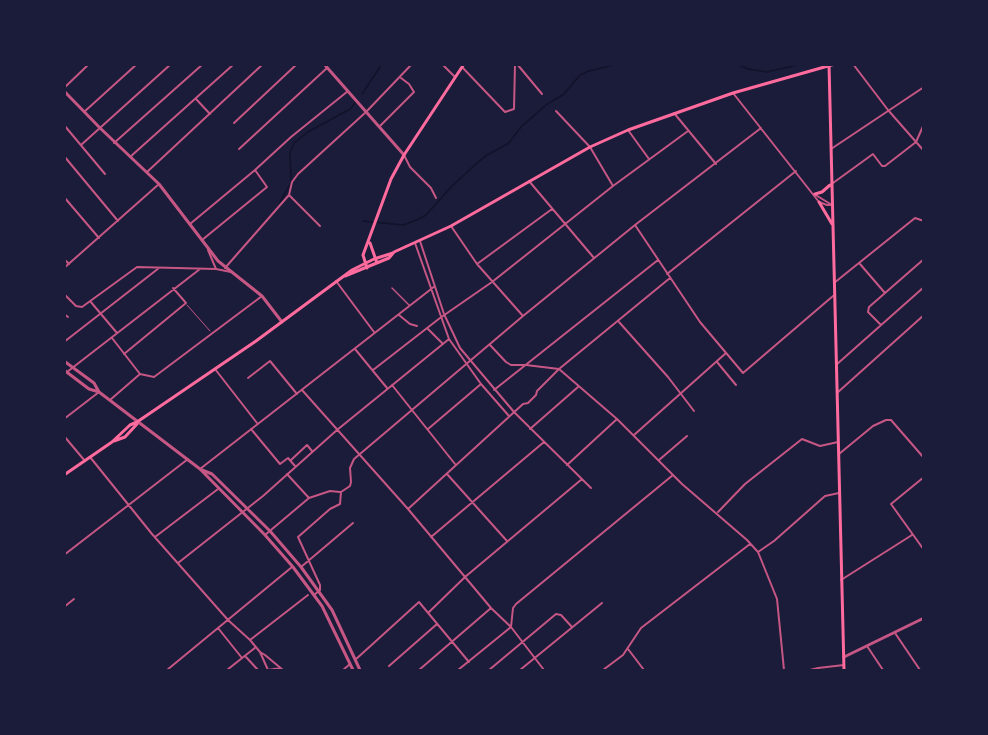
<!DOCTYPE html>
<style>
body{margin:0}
#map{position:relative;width:988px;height:735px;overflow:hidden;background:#1b1b3a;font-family:Inter,sans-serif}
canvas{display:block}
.frame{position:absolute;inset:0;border:66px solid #1b1b3a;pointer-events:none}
</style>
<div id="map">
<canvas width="988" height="735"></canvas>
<div class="frame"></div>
</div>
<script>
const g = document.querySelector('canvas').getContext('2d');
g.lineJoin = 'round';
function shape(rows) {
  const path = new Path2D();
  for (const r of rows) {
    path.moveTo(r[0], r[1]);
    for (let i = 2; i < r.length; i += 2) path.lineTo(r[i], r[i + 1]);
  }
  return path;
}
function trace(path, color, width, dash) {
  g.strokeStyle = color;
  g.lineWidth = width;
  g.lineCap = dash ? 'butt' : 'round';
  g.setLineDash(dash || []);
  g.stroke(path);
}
trace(shape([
 [736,64,748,69,767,72,802,64],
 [362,94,382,64],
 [280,202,291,183,290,153,294,143,308,132,350,109,356,102],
 [363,221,403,225,419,219,426,215,451,187,476,164,487,155,509,143,521,127,546,105,564,94,580,75,589,71,617,64]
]), '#12122b', 1.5);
trace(shape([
 [187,305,210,331]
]), '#c65784', 1);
trace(shape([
 [392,288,409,305]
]), '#c65784', 1.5);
trace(shape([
 [442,64,455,77],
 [517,64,542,94],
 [853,64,888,110,924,151],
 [462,67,505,112,514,109,515,64],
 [64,88,89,64],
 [733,93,819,202,827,205,832,205],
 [196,99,210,114],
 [556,111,590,147,613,186],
 [84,112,137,64],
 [674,113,716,164],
 [234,123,297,64],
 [64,125,105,174],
 [379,127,414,92,409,84,401,78],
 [628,130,649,159],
 [114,143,203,64],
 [81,145,171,64],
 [239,149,327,68],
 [831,149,924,87],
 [404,155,410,167,431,188,436,198],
 [64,156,118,221],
 [130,157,234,64],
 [147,172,263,64],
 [529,181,594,258],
 [833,183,873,154,882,166,885,166,916,142,924,124],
 [814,194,832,205],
 [289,195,320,226],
 [64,197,99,238],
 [190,224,255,170,291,137,348,91],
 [635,225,700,322,743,373,833,296],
 [451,226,477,264,523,316],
 [202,240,267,187,255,170],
 [420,241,444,314,460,348,514,412,591,488],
 [415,243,449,339,481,384,509,416],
 [208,250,216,269],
 [64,259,69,264],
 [477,264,552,209],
 [860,264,885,293],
 [64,268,159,184],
 [225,268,289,195,292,182,298,174,366,112,412,64],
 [667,274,796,171],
 [336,281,374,332],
 [834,283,915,218,924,221],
 [64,294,76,306,82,307,137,267,216,269,231,272],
 [90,301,117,333],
 [64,314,68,317],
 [399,315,410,324,417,326],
 [619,322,668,377,694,411],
 [881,325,868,312,869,307,924,259],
 [428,329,443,344],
 [112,338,140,374],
 [64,342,159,268],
 [490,345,506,362,511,365,526,365,559,369,617,419,682,484,747,540,758,552,777,599,784,670],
 [355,349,387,388],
 [124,354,186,303,173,288],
 [717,362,736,385],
 [836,365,924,287],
 [215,369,257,423],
 [373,370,440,318,492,282,613,186,688,131],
 [67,372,200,269],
 [140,374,154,377,262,296],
 [248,378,270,361,297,394],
 [392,385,455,464],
 [302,390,408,509,491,608,511,627,544,670],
 [494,390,658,260],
 [837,393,924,315],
 [110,400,140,374],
 [64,419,99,392],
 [251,429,280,464,288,458,295,466],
 [428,429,481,384],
 [530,429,578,387],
 [634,435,726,353],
 [64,436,85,461],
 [839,454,873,426,886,420,891,420,924,458],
 [90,457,152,534,228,620,250,640,260,652,268,670],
 [291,460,307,445,312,451],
 [659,460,687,436],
 [567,465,617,419],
 [200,469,435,286],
 [287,474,309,498],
 [447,474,507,541],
 [924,477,891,504,924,550],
 [408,509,523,404,528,403,536,395,537,391,559,369,670,278],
 [718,512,745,484,802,439,820,446,838,442],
 [265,535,309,498,330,491,340,492],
 [155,537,218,489],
 [431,537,544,442],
 [758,552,774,541,825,496,839,493],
 [64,555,188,459],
 [178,563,263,496,337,430,449,339],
 [301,567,353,523],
 [841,580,912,535],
 [314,595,320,590,320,585,298,537,330,509,340,504,341,492,350,486,351,482,350,468,354,459,523,316,635,225,761,128],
 [64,607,74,599],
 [428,613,465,577,582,479],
 [218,628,242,658],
 [895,633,920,670],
 [250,640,308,595],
 [867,646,883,670],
 [628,649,644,670],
 [260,652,265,655,283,670],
 [246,657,258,670],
 [355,660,419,602,469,662],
 [389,666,437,624],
 [167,670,292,567],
 [227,670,256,647],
 [268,670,280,668],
 [343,670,350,664],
 [419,670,491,608],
 [458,670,511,627,513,608,516,604,673,475],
 [489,670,556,614,561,615,572,627],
 [520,670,602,603],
 [603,670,623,655,641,628,750,544],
 [810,670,818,668,844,665]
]), '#c65784', 2);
trace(shape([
 [324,64,404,155],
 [64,91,100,128,159,184,218,261,262,296,282,322],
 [64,361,94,383,99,392],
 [64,370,89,389,99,392,200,469,265,535,293,567,322,606,353,670],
 [202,470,212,474,270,531,301,567,332,610,360,670],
 [844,657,924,618]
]), '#c65784', 3);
trace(shape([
 [829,64,844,670],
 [815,194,822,192,830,185],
 [819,202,832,224],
 [370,243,377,263],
 [367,268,363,255,391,179,404,155,464,64],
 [345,276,389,258,394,252,451,226,590,147,628,130,733,93,835,64],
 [114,441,125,437,137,424],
 [64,475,112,442,130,425,137,422,256,341,352,270,374,259,393,253]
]), '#ff6b9d', 3);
</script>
